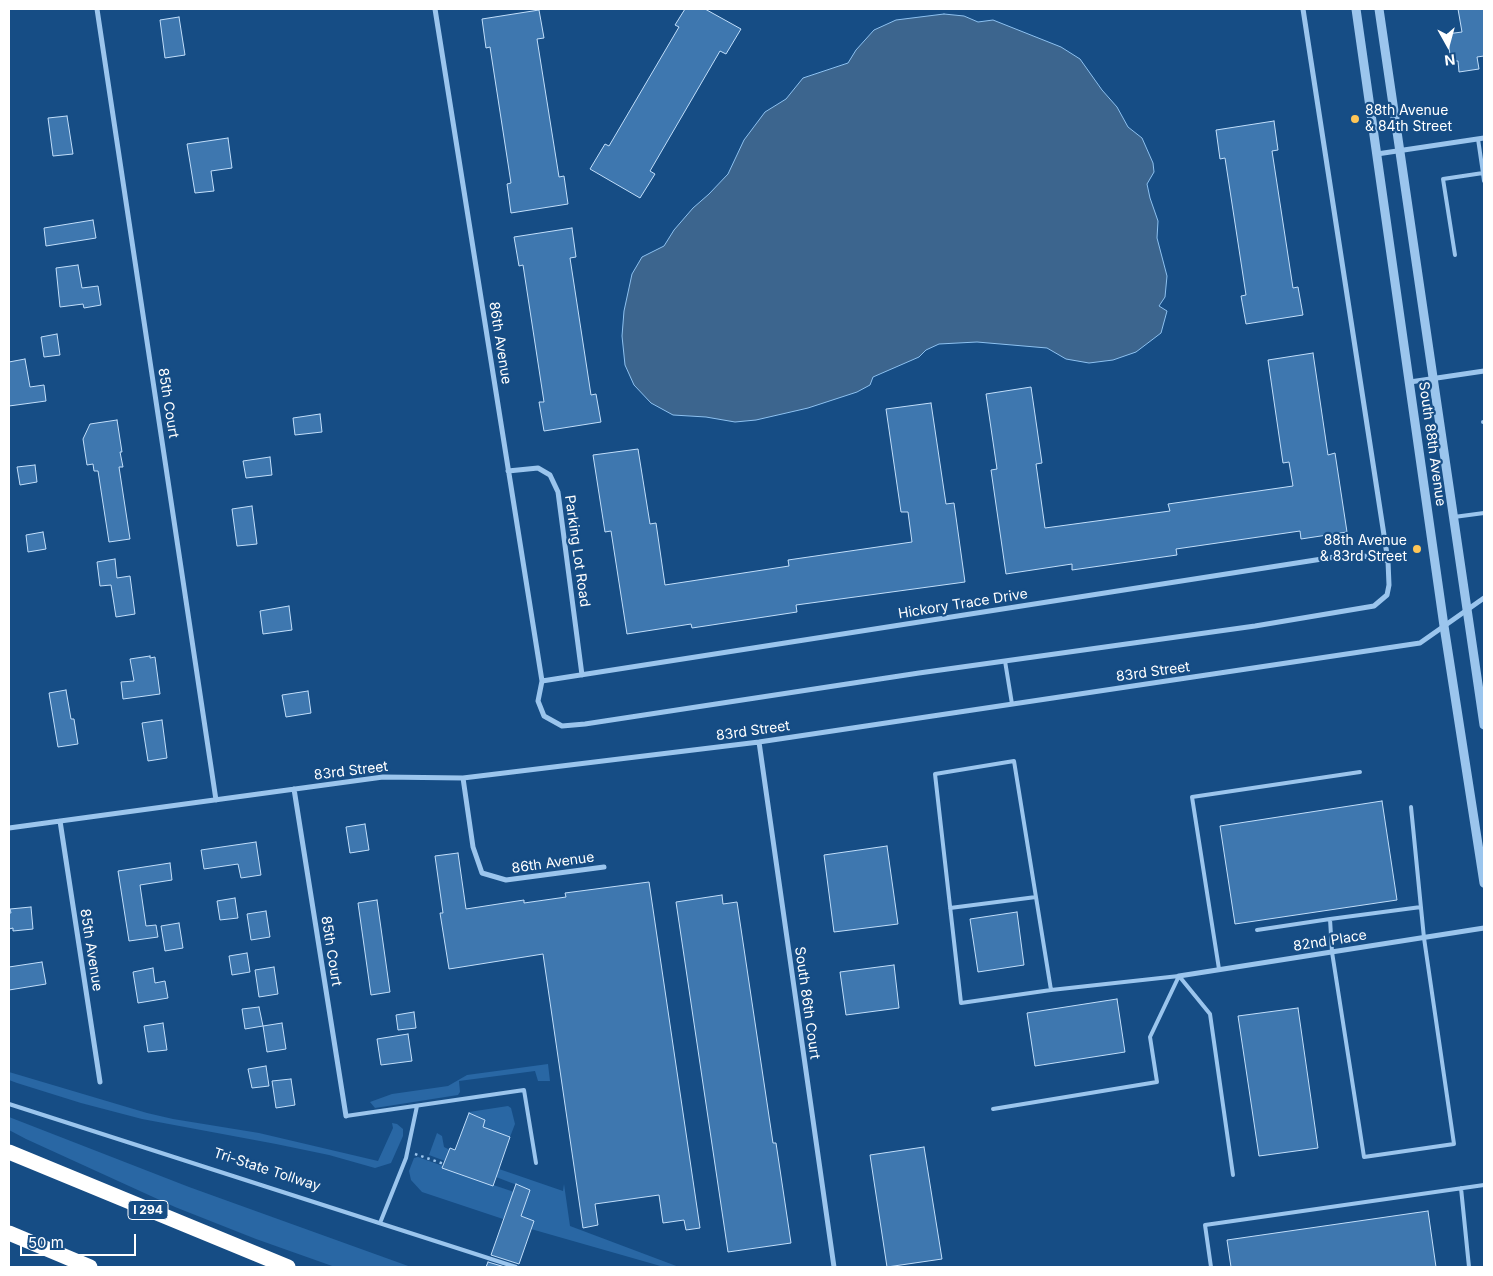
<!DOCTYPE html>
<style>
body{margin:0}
#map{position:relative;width:1493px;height:1276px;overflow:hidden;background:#164d85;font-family:Inter,sans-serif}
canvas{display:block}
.frame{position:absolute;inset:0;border:10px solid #fff;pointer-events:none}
.north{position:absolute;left:1423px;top:20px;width:50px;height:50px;-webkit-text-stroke:4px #164d85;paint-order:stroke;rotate:173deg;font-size:14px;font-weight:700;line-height:20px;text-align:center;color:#fff}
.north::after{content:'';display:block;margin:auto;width:18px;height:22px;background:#fff;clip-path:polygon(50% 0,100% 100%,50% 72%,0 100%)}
.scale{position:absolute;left:20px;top:1234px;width:116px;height:22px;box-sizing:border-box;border:2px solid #fff;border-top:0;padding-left:6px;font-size:15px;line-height:18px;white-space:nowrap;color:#fff;-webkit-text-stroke:4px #164d85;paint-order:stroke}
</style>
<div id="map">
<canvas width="1493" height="1276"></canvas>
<div class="frame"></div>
<div class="north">N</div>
<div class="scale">50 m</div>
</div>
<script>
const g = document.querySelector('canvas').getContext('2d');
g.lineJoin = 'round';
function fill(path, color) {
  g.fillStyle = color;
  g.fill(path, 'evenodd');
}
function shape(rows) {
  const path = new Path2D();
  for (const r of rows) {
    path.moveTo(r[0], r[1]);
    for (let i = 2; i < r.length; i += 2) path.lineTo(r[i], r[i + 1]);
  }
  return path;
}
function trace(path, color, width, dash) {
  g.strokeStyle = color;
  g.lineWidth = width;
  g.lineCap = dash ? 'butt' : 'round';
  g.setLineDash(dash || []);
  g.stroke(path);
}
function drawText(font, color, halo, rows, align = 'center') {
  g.font = font + ' Inter,sans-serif';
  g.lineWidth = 4.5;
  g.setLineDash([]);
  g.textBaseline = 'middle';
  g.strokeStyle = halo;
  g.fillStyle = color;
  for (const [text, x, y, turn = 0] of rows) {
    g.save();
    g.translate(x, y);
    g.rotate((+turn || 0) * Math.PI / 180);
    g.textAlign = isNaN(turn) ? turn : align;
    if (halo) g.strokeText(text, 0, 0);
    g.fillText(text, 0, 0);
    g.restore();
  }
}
fill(shape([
 [548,1064,550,1081,538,1081,535,1071,459,1081,460,1092,458,1095,375,1108,370,1102,392,1094,448,1086,467,1075],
 [9,1072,147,1113,173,1119,259,1133,378,1161,393,1128,392,1123,397,1124,403,1129,403,1136,391,1163,375,1168,329,1155,276,1144,142,1119,81,1103,17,1083,9,1080],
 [508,1106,511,1108,515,1124,510,1137,483,1127,485,1120,469,1113,469,1112],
 [9,1117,189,1187,411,1267,335,1267,256,1239,175,1207,26,1139,9,1130],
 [437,1133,442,1136,444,1147,450,1150,445,1161,429,1155],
 [418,1157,443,1166,443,1168,520,1194,513,1214,506,1212,503,1219,422,1192,411,1180,409,1171,414,1158],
 [499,1169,563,1191,564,1184,570,1226,679,1267,664,1267,531,1229,534,1221,521,1216,530,1190,496,1177]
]), '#2967a4');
const water = shape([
 [944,14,964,16,978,22,993,20,1061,47,1080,59,1102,90,1117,107,1128,127,1142,138,1153,163,1154,172,1147,184,1150,198,1158,221,1157,238,1167,276,1165,297,1159,306,1167,311,1161,333,1136,352,1113,360,1089,363,1066,359,1047,348,977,342,939,344,926,350,919,357,873,377,870,385,857,392,808,408,756,420,735,422,706,417,673,415,651,403,634,385,625,365,622,336,624,311,632,274,642,257,664,246,674,230,693,208,709,194,728,174,744,140,765,112,786,99,803,78,848,63,856,50,874,30,896,20,944,14]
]);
fill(water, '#3c658e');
trace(water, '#8dc1f0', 1);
const building = shape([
 [685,9,705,9,741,29,726,54,720,51,650,171,655,174,640,198,590,169,605,144,609,146,679,27,675,25,685,9],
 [1458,9,1484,9,1484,56,1477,57,1479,69,1459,72,1458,61,1451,61,1447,34,1462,32,1458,9],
 [539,10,544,38,537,39,559,177,564,176,568,204,511,213,507,184,511,183,490,47,486,48,482,19,539,10],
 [179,17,185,55,165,58,160,20,179,17],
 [67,116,73,154,53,156,48,118,67,116],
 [1274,121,1278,150,1272,151,1293,288,1298,287,1303,315,1246,324,1241,296,1246,295,1225,158,1220,159,1216,130,1274,121],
 [228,138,232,168,211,171,214,191,195,193,187,144,228,138],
 [93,220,96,238,46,246,44,228,93,220],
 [572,228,576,257,570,258,591,395,596,394,601,422,544,431,539,402,544,402,523,265,519,266,514,237,572,228],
 [78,265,82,288,98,286,101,305,84,308,83,304,60,307,56,268,78,265],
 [57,334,60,355,44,357,41,337,57,334],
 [1313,353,1328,455,1335,453,1347,532,1301,539,1300,531,1176,549,1177,555,1072,570,1072,564,1006,574,991,470,997,469,986,394,1031,387,1042,463,1036,464,1045,528,1170,511,1168,504,1293,486,1289,462,1283,463,1268,360,1313,353],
 [25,359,30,387,44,385,46,401,9,406,9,362,25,359],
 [931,403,946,504,954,503,965,582,796,605,797,612,692,628,691,624,627,634,611,531,605,532,593,455,638,449,650,524,656,523,665,585,789,566,788,560,912,542,908,512,901,512,886,409,931,403],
 [320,414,322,432,295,435,293,418,320,414],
 [117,420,122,452,120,452,123,467,119,467,130,539,109,542,98,471,94,471,93,464,87,465,83,439,90,424,117,420],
 [270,457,272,475,246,478,243,461,270,457],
 [35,465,37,482,20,485,17,467,35,465],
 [252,506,257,544,237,546,232,509,252,506],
 [43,532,46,549,28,552,26,535,43,532],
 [115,559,117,578,130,576,135,614,116,617,111,585,100,586,97,562,115,559],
 [289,606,292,630,263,634,260,611,289,606],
 [150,656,150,658,155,657,160,694,123,699,121,682,134,681,130,659,150,656],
 [66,690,71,719,74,719,78,744,58,747,49,693,66,690],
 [308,691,311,713,286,717,282,695,308,691],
 [162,720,167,758,148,761,142,723,162,720],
 [1382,801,1397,900,1235,924,1220,826,1382,801],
 [365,824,369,850,350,853,346,827,365,824],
 [256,842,261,875,241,878,238,864,204,869,201,850,256,842],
 [887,846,898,924,834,932,824,855,887,846],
 [458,853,466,909,524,900,524,903,566,897,565,893,649,882,700,1228,686,1230,684,1220,663,1223,659,1195,595,1204,598,1225,583,1228,543,954,449,969,440,913,443,913,435,856,458,853],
 [170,863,172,880,140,885,146,926,156,925,158,937,129,941,118,871,170,863],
 [722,895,723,904,737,902,773,1143,776,1143,791,1243,728,1252,676,902,722,895],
 [235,898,238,918,220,920,217,901,235,898],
 [377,900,390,992,371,995,358,903,377,900],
 [31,907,33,929,13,931,13,928,9,929,9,913,11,913,10,909,31,907],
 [266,911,270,937,251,940,247,914,266,911],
 [1017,912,1024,965,978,972,970,919,1017,912],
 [179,923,183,948,165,951,161,926,179,923],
 [247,953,250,972,232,975,229,956,247,953],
 [42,962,46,984,9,990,9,967,42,962],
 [894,965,899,1008,846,1015,840,972,894,965],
 [274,967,278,994,259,997,255,970,274,967],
 [153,968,155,983,165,981,168,998,138,1003,133,972,153,968],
 [1117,999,1125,1052,1035,1066,1027,1013,1117,999],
 [259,1007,263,1026,245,1029,242,1009,259,1007],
 [1298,1008,1318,1148,1259,1156,1238,1016,1298,1008],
 [414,1012,416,1028,398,1030,396,1015,414,1012],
 [163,1023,167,1050,148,1052,144,1026,163,1023],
 [282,1023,286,1049,267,1052,263,1026,282,1023],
 [408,1034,412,1061,381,1065,377,1039,408,1034],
 [266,1066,269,1086,252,1088,248,1069,266,1066],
 [291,1079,295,1105,276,1108,272,1081,291,1079],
 [469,1113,485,1120,483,1127,510,1137,493,1186,442,1168,450,1148,455,1150,469,1113],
 [924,1147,942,1259,887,1267,870,1155,924,1147],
 [516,1184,530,1190,521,1216,534,1221,519,1264,491,1255,516,1184],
 [1428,1211,1436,1267,1231,1267,1227,1240,1428,1211],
 [488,1262,505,1267,486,1267,488,1262]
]);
fill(building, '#3e77af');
trace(building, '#c1defa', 1);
trace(shape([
 [415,1154,444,1164]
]), '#9bc5ed', 2.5, [2.5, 4]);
trace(shape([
 [1483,173,1484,181],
 [1455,255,1443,179,1483,173,1478,139],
 [1483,422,1484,422],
 [1454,517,1484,513],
 [1005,661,1012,704],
 [950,908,1036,897],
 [1330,919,1332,952,1364,1157,1454,1144,1424,938,1411,807],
 [1257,930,1330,919,1421,907],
 [1219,969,1192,797,1360,772],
 [1179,976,1210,1014,1233,1175],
 [1051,990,961,1003,935,774,1014,761,1051,990,1179,976],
 [9,1104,516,1267],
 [993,1109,1157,1082,1150,1037,1179,976],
 [346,1116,524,1090,536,1163],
 [1461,1188,1469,1267],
 [380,1223,406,1158,417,1106],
 [1211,1267,1205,1225,1484,1185]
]), '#9bc5ed', 4);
trace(shape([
 [97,9,216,800],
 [435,9,542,681,538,701,544,716,562,726,585,724,919,673,1255,626,1374,606,1387,595,1389,585,1388,561,1303,9],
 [1377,154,1484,138],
 [1410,382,1484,371],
 [508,471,538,468,550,475,558,492,582,675],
 [542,681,1354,554,1388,561],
 [759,742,834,1267],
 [463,778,473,847,482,873,506,880,604,867],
 [294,789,346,1116],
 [60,821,100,1082],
 [9,828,383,777,463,778,759,742,1420,643,1484,598],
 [1179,976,1484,928]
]), '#9bc5ed', 5);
trace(shape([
 [1356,9,1444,626,1484,883],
 [1379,9,1484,725]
]), '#9bc5ed', 9);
trace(shape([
 [9,1152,288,1267],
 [9,1233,90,1267]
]), '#fff', 15);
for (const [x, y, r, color] of [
 [1355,119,5,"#ffc657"],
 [1417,549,5,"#ffc657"]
]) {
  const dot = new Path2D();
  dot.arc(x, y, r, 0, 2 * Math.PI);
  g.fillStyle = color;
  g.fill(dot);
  trace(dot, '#164d85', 2);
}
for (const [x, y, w] of [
 [148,1210,40]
]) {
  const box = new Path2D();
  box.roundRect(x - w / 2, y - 9.5, w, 19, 4);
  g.fillStyle = '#164d85';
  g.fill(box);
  trace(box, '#fff', 1);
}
drawText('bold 12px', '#fff', null, [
 ["I 294",148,1210]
]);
drawText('14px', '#fff', '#164d85', [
 ["88th Avenue",1365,111],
 ["& 84th Street",1365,127],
 ["88th Avenue",1407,541,"right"],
 ["& 83rd Street",1407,557,"right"]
], 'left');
drawText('14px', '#fff', '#164d85', [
 ["86th Avenue",500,343,81],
 ["85th Court",168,403,81],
 ["South 88th Avenue",1432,444,82],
 ["Parking Lot Road",577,551,82],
 ["Hickory Trace Drive",963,604,-9],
 ["83rd Street",1153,672,-8],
 ["83rd Street",753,731,-8],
 ["83rd Street",351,771,-7],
 ["86th Avenue",553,863,-8],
 ["82nd Place",1330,941,-9],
 ["85th Avenue",91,950,81],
 ["85th Court",331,951,81],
 ["South 86th Court",807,1003,82],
 ["Tri-State Tollway",267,1170,18]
]);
</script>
